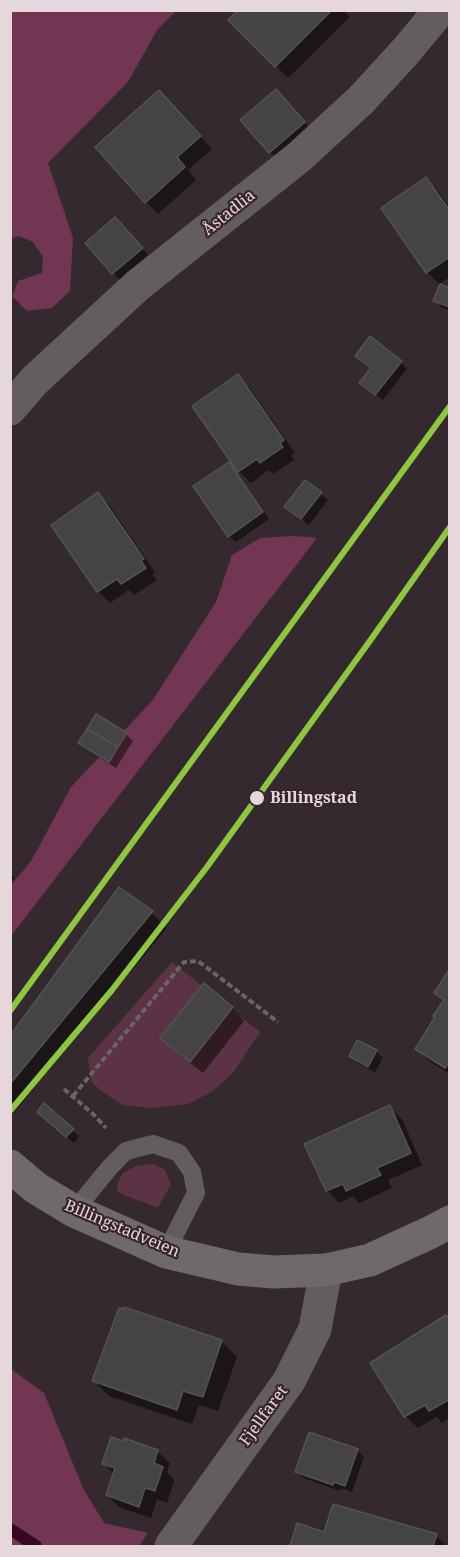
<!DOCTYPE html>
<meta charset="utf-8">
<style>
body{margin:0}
#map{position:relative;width:460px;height:1557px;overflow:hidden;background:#34292e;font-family:"Noto Serif",serif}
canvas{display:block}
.frame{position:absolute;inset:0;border:12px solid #e5d7dc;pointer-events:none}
</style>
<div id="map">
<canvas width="460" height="1557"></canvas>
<div class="frame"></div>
</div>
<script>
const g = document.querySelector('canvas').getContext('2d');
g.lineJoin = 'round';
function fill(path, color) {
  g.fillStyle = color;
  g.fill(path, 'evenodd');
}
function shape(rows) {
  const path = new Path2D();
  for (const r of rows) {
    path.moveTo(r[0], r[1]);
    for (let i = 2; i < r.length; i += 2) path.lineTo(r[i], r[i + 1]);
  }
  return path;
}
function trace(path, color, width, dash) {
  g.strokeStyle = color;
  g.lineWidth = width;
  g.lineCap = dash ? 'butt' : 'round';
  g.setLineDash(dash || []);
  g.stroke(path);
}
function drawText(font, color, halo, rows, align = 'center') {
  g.font = font + ' "Noto Serif",serif';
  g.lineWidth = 4.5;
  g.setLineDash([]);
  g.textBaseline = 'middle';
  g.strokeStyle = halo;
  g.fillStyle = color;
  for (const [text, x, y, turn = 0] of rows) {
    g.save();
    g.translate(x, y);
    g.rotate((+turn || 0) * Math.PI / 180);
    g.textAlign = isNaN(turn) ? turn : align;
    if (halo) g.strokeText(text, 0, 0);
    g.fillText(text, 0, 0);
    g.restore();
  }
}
fill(shape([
 [172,962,260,1032,233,1073,213,1091,188,1104,151,1108,122,1105,99,1089,91,1081,88,1058],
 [153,1164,165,1170,171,1184,158,1208,117,1192,118,1183,122,1174,135,1166]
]), '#5b3345');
fill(shape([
 [10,11,176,11,157,30,128,82,48,163,73,238,70,291,52,308,27,311,12,296,18,281,42,273,43,257,33,242,19,236,11,238],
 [294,536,317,538,11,936,11,885,31,861,71,787,152,701,216,602,232,555,260,538],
 [11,1369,44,1393,83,1488,104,1523,148,1533,139,1546,11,1546]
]), '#723552');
fill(shape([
 [240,10,343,10,350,17,288,78,230,20],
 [283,97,310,129,277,159,242,120],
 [171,104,212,149,188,170,196,180,158,214,146,202],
 [426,178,438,191,450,208,450,277,439,284,427,272,383,208],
 [122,225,148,255,120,280,87,243],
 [450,290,450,310,442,308,435,301],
 [401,362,407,369,383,400,368,389],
 [238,376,250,388,295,453,291,455,294,460,273,474,269,470,251,483,239,471],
 [229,464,235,470,269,519,236,542,229,536],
 [305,482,328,500,309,525,293,513],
 [98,494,110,506,155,572,152,574,157,580,134,595,129,590,110,603,98,591],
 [126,734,133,741,116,768,87,750,80,743],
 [10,874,15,878,10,882],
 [152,913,167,928,10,1117,10,1038],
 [450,972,450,1074,429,1061,417,1049,444,1002,436,993],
 [204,986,232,1008,244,1021,203,1073,174,1050,162,1038],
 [376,1051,383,1058,375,1072,357,1063,351,1056],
 [389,1107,402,1119,422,1165,388,1180,392,1188,359,1203,353,1196,339,1203,327,1190],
 [46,1119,73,1130,79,1137,74,1143],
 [450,1320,450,1418,442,1423,437,1417,418,1428,405,1416,372,1363],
 [221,1341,237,1357,218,1411,199,1405,192,1424,109,1396,94,1381],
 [357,1450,364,1457,352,1492,341,1488,340,1491,303,1478,297,1472],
 [157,1451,170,1463,167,1472,174,1480,167,1503,157,1499,151,1518,119,1507,107,1495,114,1474,104,1464],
 [298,1525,325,1533,436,1536,447,1546,292,1546]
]), '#0007');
trace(shape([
 [10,1529,36,1546]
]), '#360821', 12);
const building = shape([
 [238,10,332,10,275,67,228,20,238,10],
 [276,89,305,122,269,153,240,120,276,89],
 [159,90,201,136,177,157,185,167,145,203,95,147,159,90],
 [426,177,450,211,450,257,426,273,381,208,426,177],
 [115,217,143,248,112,274,85,243,115,217],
 [440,284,450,288,450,307,433,301,440,284],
 [370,336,402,361,375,395,359,383,371,368,355,356,370,336],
 [238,374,284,440,280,443,283,447,260,463,257,459,238,472,192,406,238,374],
 [229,462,263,512,228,537,193,486,229,462],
 [305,480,322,492,301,519,284,507,305,480],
 [98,492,144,559,141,561,146,568,121,584,117,579,97,592,51,525,98,492],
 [96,714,127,733,118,747,87,729,96,714],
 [87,729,118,747,109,762,78,743,87,729],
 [119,887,153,911,10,1084,10,1036,119,887],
 [449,970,450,1062,445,1068,415,1049,435,1017,433,1016,444,1000,434,993,449,970],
 [204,983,233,1007,190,1062,160,1038,204,983],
 [357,1040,377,1050,368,1067,349,1056,357,1040],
 [44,1103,74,1129,66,1137,37,1112,44,1103],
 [390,1105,411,1153,377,1168,381,1175,346,1191,343,1184,326,1191,304,1144,390,1105],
 [124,1307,222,1340,203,1397,183,1391,177,1410,92,1381,119,1308,123,1309,124,1307],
 [446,1315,450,1320,450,1399,429,1411,425,1405,404,1417,370,1363,446,1315],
 [309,1432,358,1449,345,1486,334,1482,333,1485,295,1472,309,1432],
 [111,1437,124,1441,124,1438,158,1450,154,1463,163,1467,155,1491,145,1488,139,1507,106,1495,115,1468,102,1464,111,1437],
 [333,1504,437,1534,433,1546,290,1546,297,1523,324,1532,333,1504]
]);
fill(building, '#444446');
trace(building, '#525354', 1.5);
trace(shape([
 [64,1089,93,1114,106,1128],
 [73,1096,184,962,198,961,278,1022]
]), '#696466', 4, [6, 3]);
trace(shape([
 [74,1211,110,1167,126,1151,153,1144,179,1153,192,1172,196,1193,166,1252]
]), '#625e5f', 18);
trace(shape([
 [10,409,35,380,138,285,299,157,361,100,405,52,440,10],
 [171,1546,289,1381,315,1329,326,1270]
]), '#625e5f', 33);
trace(shape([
 [10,1166,36,1188,74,1211,166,1252,238,1269,274,1272,326,1270,370,1260,429,1233,450,1222]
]), '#6e696b', 33);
trace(shape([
 [10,1011,450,406],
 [10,1111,112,990,207,867,372,638,450,527]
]), '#8dc63f', 6);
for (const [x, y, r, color] of [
 [257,798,8,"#e5d7dc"]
]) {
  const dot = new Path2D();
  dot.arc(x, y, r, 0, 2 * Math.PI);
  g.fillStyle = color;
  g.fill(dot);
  trace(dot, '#39242d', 2);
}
drawText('16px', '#e5d7dc', '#39242d', [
 ["Åstadlia",229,213,-39],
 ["Billingstadveien",122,1229,23],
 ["Fjellfaret",264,1416,-54]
]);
drawText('bold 16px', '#e5d7dc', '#39242d', [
 ["Billingstad",270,798]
], 'left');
</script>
